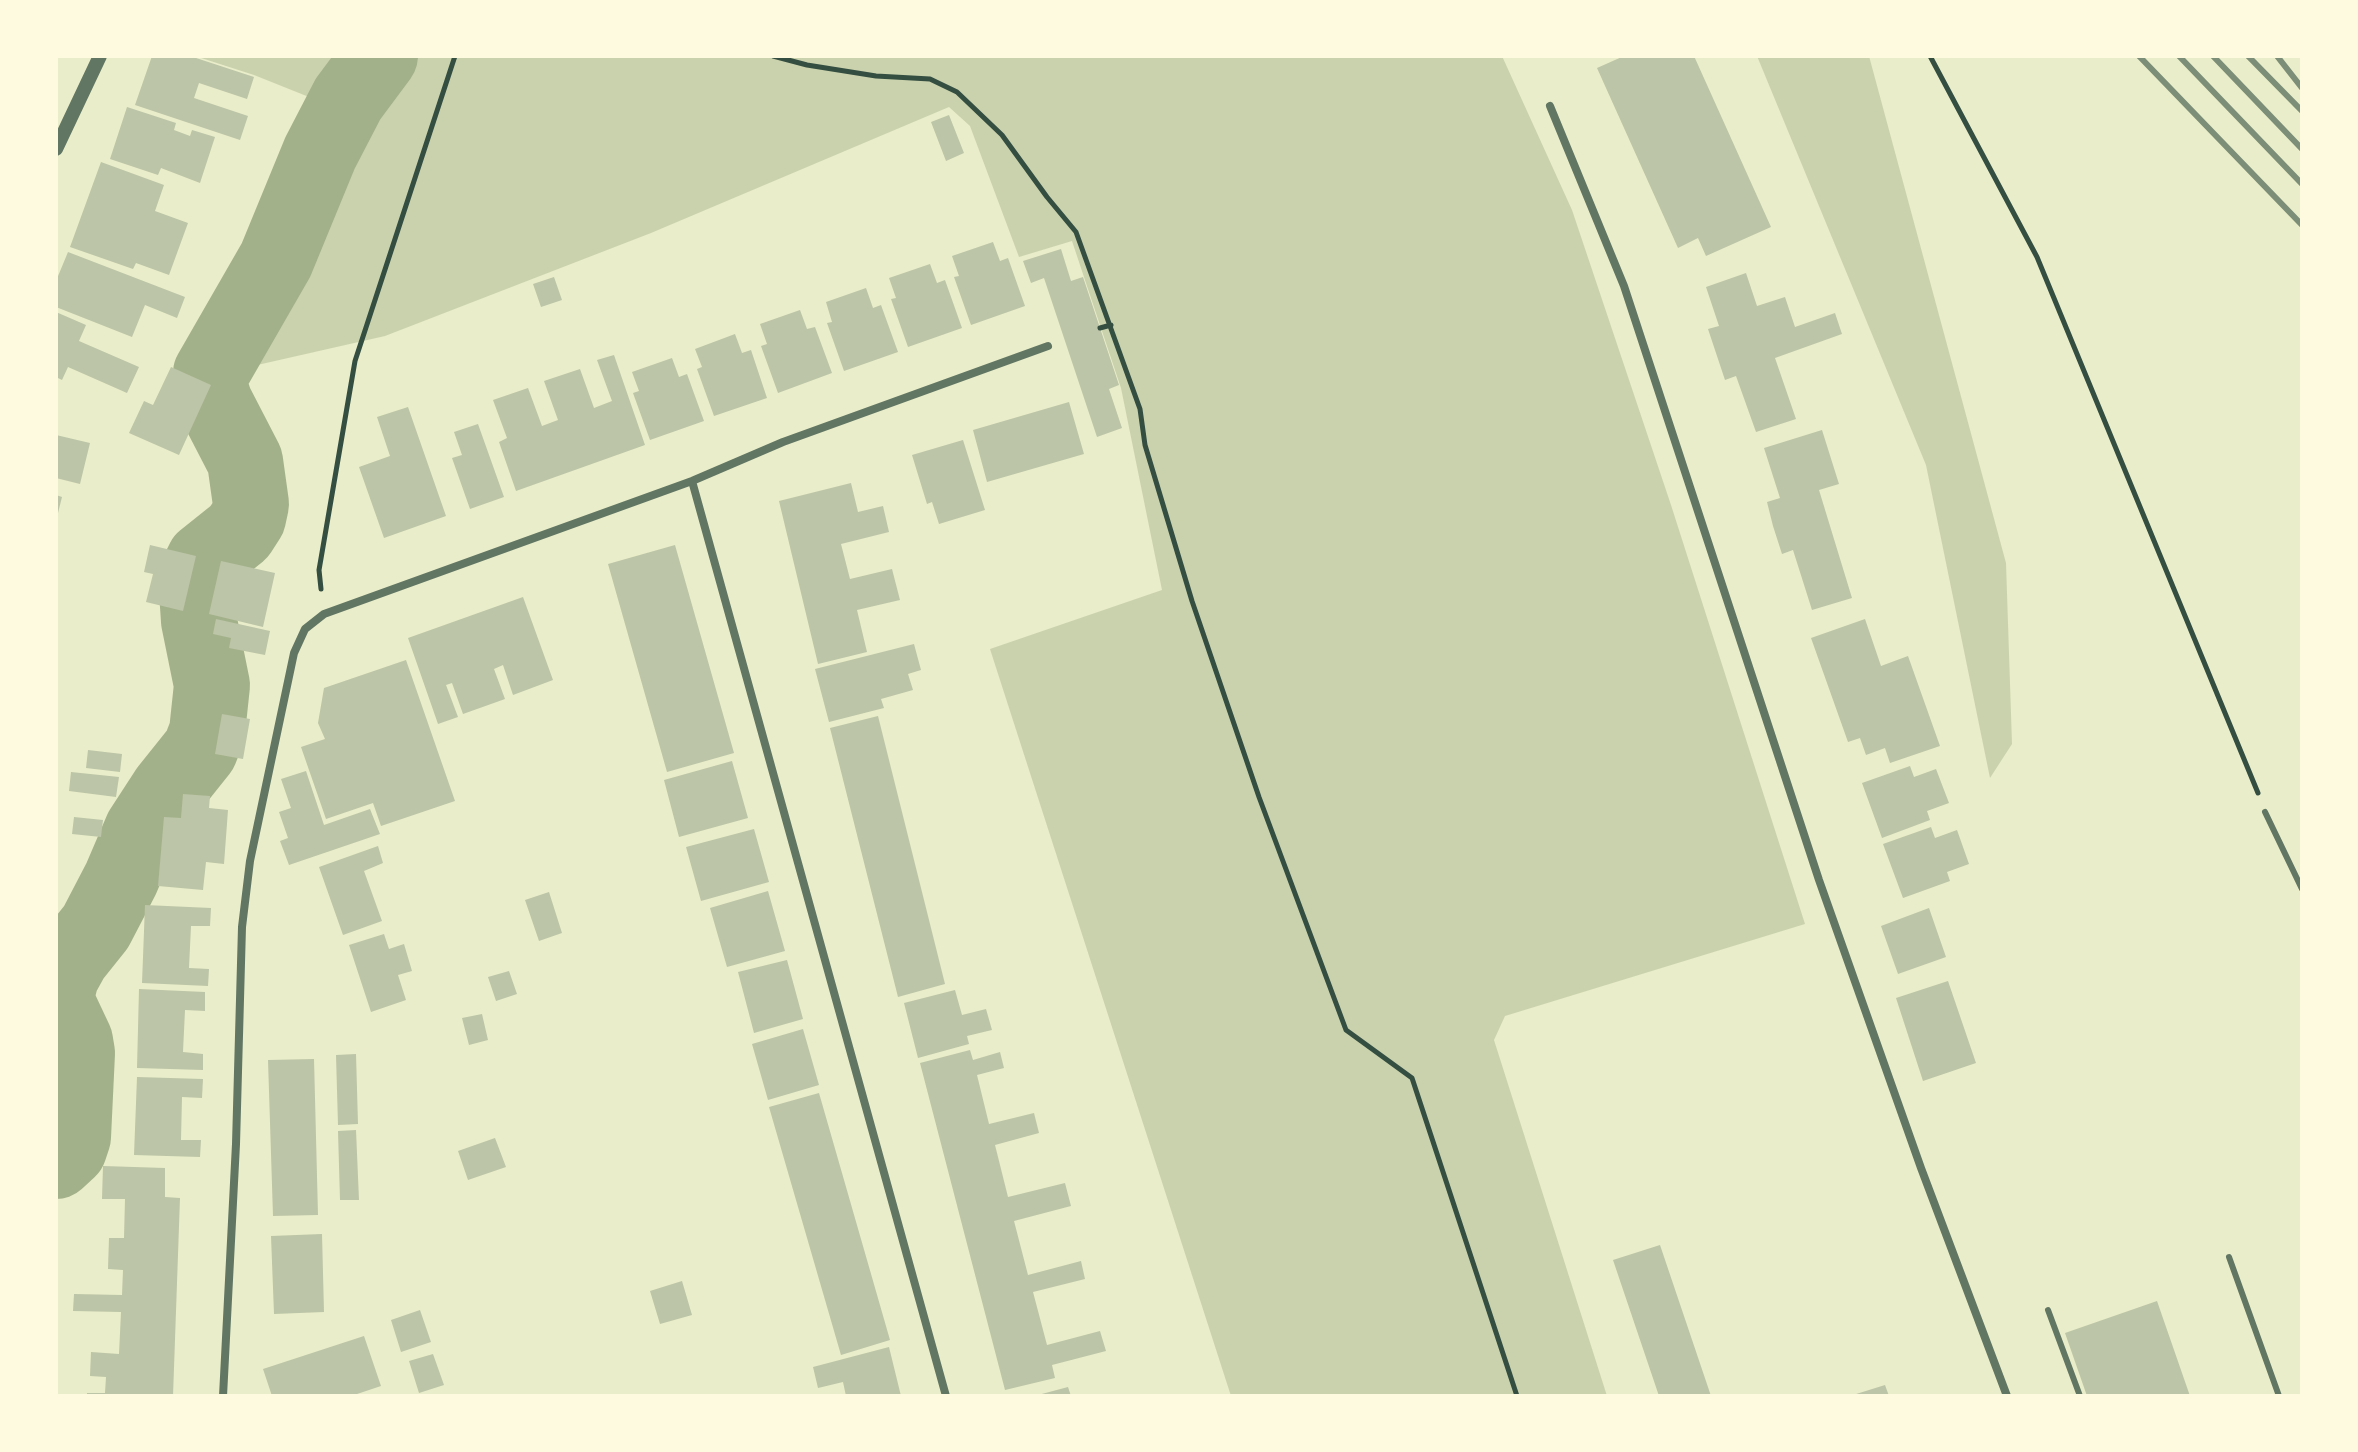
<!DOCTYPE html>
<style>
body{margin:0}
#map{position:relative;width:2358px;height:1452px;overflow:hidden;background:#e9edc9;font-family:Roboto,sans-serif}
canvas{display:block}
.frame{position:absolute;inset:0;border:58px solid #fefae0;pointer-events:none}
</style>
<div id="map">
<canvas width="2358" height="1452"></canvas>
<div class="frame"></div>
</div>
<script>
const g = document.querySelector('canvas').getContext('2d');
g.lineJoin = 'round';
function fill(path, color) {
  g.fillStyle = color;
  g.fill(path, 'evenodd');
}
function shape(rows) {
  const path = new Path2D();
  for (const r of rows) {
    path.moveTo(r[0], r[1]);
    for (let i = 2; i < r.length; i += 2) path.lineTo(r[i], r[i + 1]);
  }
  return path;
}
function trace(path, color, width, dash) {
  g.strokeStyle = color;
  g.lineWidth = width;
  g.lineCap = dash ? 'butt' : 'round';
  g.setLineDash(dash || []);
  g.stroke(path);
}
fill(shape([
 [195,56,1502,56,1572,210,1671,505,1805,924,1505,1016,1494,1040,1607,1396,1231,1396,990,649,1162,590,1121,388,1072,241,1019,257,970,126,949,107,651,233,385,336,222,373,294,240,349,113,254,75],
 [1757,56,1869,56,2006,563,2012,744,1990,778,1926,465]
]), '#cad2ad');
trace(shape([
 [56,1161,69,1149,73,1137,77,1053,75,1041,59,1007,57,993,61,977,72,957,96,927,121,879,142,830,168,790,200,750,207,732,212,685,199,621,196,576,204,560,239,532,248,518,251,504,245,461,215,403,210,388,211,373,276,260,320,153,348,99,380,56]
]), '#a3b18a', 76);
fill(shape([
 [152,56,190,56,254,77,247,99,199,83,194,98,248,116,240,140,135,105],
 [1624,56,1694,56,1771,227,1706,256,1698,238,1678,248,1597,68],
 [127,107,176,123,174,130,190,136,192,130,215,137,200,183,161,168,158,175,110,159],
 [949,115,964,153,946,161,931,122],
 [101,162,164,185,155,211,188,223,169,275,136,263,133,269,70,247],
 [993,242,1000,261,1008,258,1025,306,971,325,954,277,959,276,952,256],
 [1061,249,1071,281,1083,277,1119,385,1109,389,1122,428,1097,437,1044,278,1031,283,1023,261],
 [68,252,185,297,177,318,145,305,132,337,56,307,56,281],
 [930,264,937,283,945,280,962,328,908,347,891,299,896,298,889,278],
 [1746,273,1757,306,1785,297,1795,327,1835,313,1842,334,1775,358,1796,419,1756,432,1736,376,1725,380,1708,329,1719,326,1706,287],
 [554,277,562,300,541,307,533,284],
 [866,288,873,308,881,305,898,352,844,371,827,323,832,322,826,302],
 [800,310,807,329,815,327,832,373,778,393,761,346,767,344,760,324],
 [56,312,86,325,79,341,139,367,127,393,68,367,62,380,56,377],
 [735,334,742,353,751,350,767,398,714,416,697,369,702,367,695,349],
 [614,355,645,445,516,491,499,442,507,438,493,400,528,388,542,426,558,420,544,381,580,369,594,408,612,401,597,360],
 [672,358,679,377,687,374,704,421,650,440,633,393,639,391,632,372],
 [171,367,211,385,179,455,129,433,144,401,153,405],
 [1069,402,1084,454,987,482,973,430],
 [408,407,446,516,384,538,359,467,390,456,377,417],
 [478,424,504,497,470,509,452,458,462,455,454,432],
 [1822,430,1839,484,1819,490,1852,598,1812,610,1793,550,1782,554,1773,526,1767,502,1780,498,1764,448],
 [56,435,90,443,80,484,56,478],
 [963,440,985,510,939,524,932,502,927,504,912,455],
 [851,483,858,512,883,506,889,532,841,544,850,579,892,569,900,600,857,610,867,652,818,664,779,501],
 [56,495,62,497,57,517,56,517],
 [150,545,196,556,183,611,146,602,153,574,144,572],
 [675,545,734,753,667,772,608,564],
 [221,561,275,573,263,627,209,614],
 [523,597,553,680,513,695,503,665,494,669,505,699,463,714,452,683,446,685,458,717,438,724,408,638],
 [216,619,270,631,265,655,229,648,231,638,213,634],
 [1865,619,1881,666,1908,656,1940,746,1890,763,1885,748,1866,755,1860,738,1848,742,1811,638],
 [914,644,921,670,908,674,913,690,881,699,884,708,829,722,815,669],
 [406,660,455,801,381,826,373,803,326,819,301,747,325,739,318,723,324,688],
 [222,714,250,719,243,759,215,754],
 [878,716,945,984,898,997,830,728],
 [88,750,122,754,120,772,86,768],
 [732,761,748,818,679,837,664,780],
 [1910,766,1914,777,1936,769,1949,803,1927,811,1930,820,1882,838,1862,783],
 [306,771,324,825,370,809,380,834,289,865,280,841,288,838,279,812,291,808,281,779],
 [71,772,119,777,116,797,69,791],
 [183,794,210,796,209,808,228,810,224,864,206,862,203,890,158,886,164,817,181,818],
 [74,817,103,820,101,837,72,834],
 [1931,827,1935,838,1957,830,1969,864,1947,872,1950,881,1903,898,1883,844],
 [754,829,769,882,701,901,686,847],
 [378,846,383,863,364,871,382,921,343,935,319,867],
 [768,891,785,951,727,967,710,908],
 [549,892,562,933,539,941,525,900],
 [145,905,211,908,210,926,191,926,189,968,209,969,208,986,142,983],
 [1929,908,1946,957,1898,974,1881,926],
 [384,934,389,949,404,944,412,971,398,975,406,1000,371,1012,349,945],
 [787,960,803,1019,754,1033,738,972],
 [509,971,517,994,496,1001,488,977],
 [1948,981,1976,1063,1923,1081,1896,998],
 [139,989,205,992,205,1011,185,1010,183,1052,203,1054,203,1070,137,1068],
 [955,990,962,1015,986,1009,992,1030,967,1036,969,1044,918,1058,904,1003],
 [482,1014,488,1040,469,1045,462,1018],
 [803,1029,819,1085,768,1100,752,1044],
 [970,1050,973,1060,1000,1052,1004,1068,977,1075,989,1124,1034,1113,1039,1133,995,1145,1008,1197,1065,1183,1071,1206,1014,1221,1028,1275,1081,1261,1085,1279,1033,1292,1047,1345,1100,1331,1106,1351,1052,1365,1055,1378,1005,1390,920,1063],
 [356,1054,358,1124,338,1125,336,1055],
 [314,1059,318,1215,273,1216,268,1060],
 [137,1077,203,1079,202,1098,182,1097,181,1140,201,1140,200,1157,134,1155],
 [819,1093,890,1340,841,1355,769,1107],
 [356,1130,359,1200,340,1200,338,1131],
 [495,1138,506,1167,468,1180,458,1151],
 [103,1166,165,1168,165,1197,180,1198,173,1396,87,1396,87,1393,105,1393,106,1377,90,1376,91,1352,119,1354,121,1312,73,1311,74,1294,122,1295,123,1270,108,1269,109,1238,124,1238,125,1199,102,1199],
 [322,1234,324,1312,274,1314,271,1236],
 [1660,1245,1711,1396,1659,1396,1613,1260],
 [682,1281,692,1315,660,1324,650,1291],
 [2157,1301,2190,1396,2087,1396,2065,1333],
 [420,1310,431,1342,401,1352,391,1320],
 [364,1336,381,1386,351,1396,272,1396,263,1369],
 [889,1347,901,1396,846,1396,843,1382,818,1388,813,1367],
 [433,1354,444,1385,419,1393,409,1361],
 [1885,1385,1889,1396,1853,1396,1853,1395],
 [1068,1387,1071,1396,1038,1396,1038,1395]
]), '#bcc5a7');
trace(shape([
 [773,56,807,65,876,76,930,79,957,92,1002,135,1047,197,1076,232,1140,409,1145,445,1192,601,1259,797,1346,1030,1412,1078,1517,1396],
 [1930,56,2037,257,2258,793],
 [1100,328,1111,325],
 [321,589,319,570,355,361,455,56]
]), '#344e41', 5);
trace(shape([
 [2265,812,2302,889],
 [2229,1257,2279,1396],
 [2048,1310,2080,1396]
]), '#617663', 6);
trace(shape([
 [1550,106,1624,286,1819,880,1921,1168,2007,1396],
 [692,481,946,1396],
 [223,1396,236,1144,242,927,250,861,294,653,305,629,324,614,692,481,783,442,1048,346]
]), '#617663', 8);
trace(shape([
 [56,149,100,56]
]), '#617663', 14);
trace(shape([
 [2139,56,2302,225],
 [2179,56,2302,184],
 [2213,56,2302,149],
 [2248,56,2302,111],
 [2277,56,2302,88]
]), '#7c8e77', 6);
</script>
